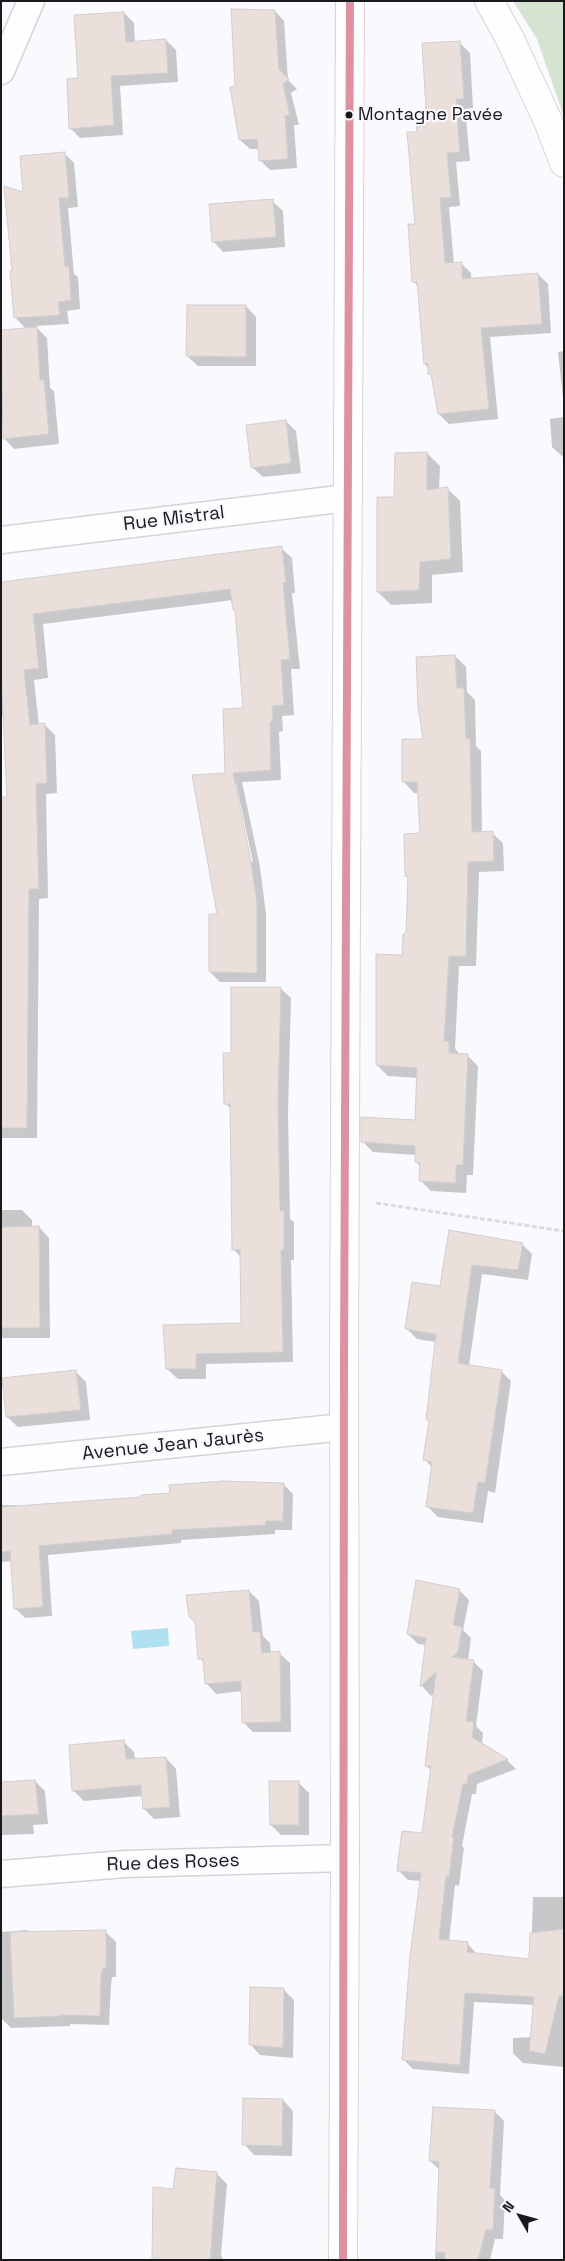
<!DOCTYPE html>
<meta charset="utf-8">
<style>
body{margin:0}
#map{position:relative;width:565px;height:2261px;overflow:hidden;background:#faf9fd;font-family:"Space Grotesk",sans-serif}
canvas{display:block}
.frame{position:absolute;inset:0;border:2px solid #1a191c;pointer-events:none}
.north{position:absolute;left:495px;top:2191px;width:50px;height:50px;-webkit-text-stroke:4px #f9f8fe;paint-order:stroke;rotate:308deg;font-size:14px;font-weight:700;line-height:20px;text-align:center;color:#1a191c}
.north::after{content:'';display:block;margin:auto;width:18px;height:22px;background:#1a191c;clip-path:polygon(50% 0,100% 100%,50% 72%,0 100%)}
</style>
<div id="map">
<canvas width="565" height="2261"></canvas>
<div class="frame"></div>
<div class="north">N</div>
</div>
<script>
const g = document.querySelector('canvas').getContext('2d');
g.lineJoin = 'round';
function fill(path, color) {
  g.fillStyle = color;
  g.fill(path, 'evenodd');
}
function shape(rows) {
  const path = new Path2D();
  for (const r of rows) {
    path.moveTo(r[0], r[1]);
    for (let i = 2; i < r.length; i += 2) path.lineTo(r[i], r[i + 1]);
  }
  return path;
}
function trace(path, color, width, dash) {
  g.strokeStyle = color;
  g.lineWidth = width;
  g.lineCap = dash ? 'butt' : 'round';
  g.setLineDash(dash || []);
  g.stroke(path);
}
function drawText(font, color, halo, rows, align = 'center') {
  g.font = font + ' "Space Grotesk",sans-serif';
  g.lineWidth = 4.5;
  g.setLineDash([]);
  g.textBaseline = 'middle';
  g.strokeStyle = halo;
  g.fillStyle = color;
  for (const [text, x, y, turn = 0] of rows) {
    g.save();
    g.translate(x, y);
    g.rotate((+turn || 0) * Math.PI / 180);
    g.textAlign = isNaN(turn) ? turn : align;
    if (halo) g.strokeText(text, 0, 0);
    g.fillText(text, 0, 0);
    g.restore();
  }
}
fill(shape([
 [513,1,564,1,564,117,537,39]
]), '#d5e4d1');
fill(shape([
 [168,1628,169,1646,133,1649,131,1631]
]), '#afe1f0');
fill(shape([
 [275,11,284,21,288,80,297,89,291,93,299,125,294,125,297,168,270,170,260,160,259,149,250,149,240,140,237,87],
 [124,13,134,23,135,43,166,40,176,50,178,82,120,86,123,135,80,138,70,128],
 [460,43,470,53,473,108,465,109,470,161,456,162,460,206,449,207,454,264,461,263,471,273,471,280,538,274,548,284,551,333,490,337,498,419,449,424,439,414,433,376,425,364,419,287,414,282,418,133,428,127],
 [65,154,74,163,78,207,68,208,74,274,78,277,80,309,67,311,69,324,35,326,47,338,50,388,54,391,59,444,14,449,4,438,1,399,1,331,26,329,15,317,13,272,24,193],
 [272,201,283,211,285,247,223,252,213,241],
 [246,306,256,317,256,366,198,366,187,356],
 [564,351,564,407,558,352],
 [564,417,564,458,552,447,550,419],
 [286,421,296,431,301,473,263,477,252,467],
 [427,453,440,466,439,489,447,488,460,501,463,572,432,575,432,603,391,605,378,592,395,498],
 [281,548,292,558,295,593,292,593,300,669,291,669,294,715,282,716,283,731,279,732,281,780,242,782,260,867,266,914,266,982,220,982,210,972,218,915,227,774,244,709,236,612,233,600,43,624,48,678,34,680,39,725,45,725,55,735,57,793,46,794,48,898,39,899,37,1138,1,1138,1,798,8,798,6,715,1,716,1,583],
 [234,783,236,783,253,862,251,862],
 [455,656,466,667,467,692,475,700,476,746,481,751,482,833,492,833,503,843,504,871,479,872,476,966,459,966,455,1048,460,1055,468,1056,478,1066,473,1175,467,1175,466,1193,431,1191,420,1180,421,1167,416,1162,416,1155,373,1152,362,1141,417,1122,418,1078,388,1076,377,1065,407,935,409,879,406,876,422,835,419,793,414,793,404,782,425,740],
 [280,988,291,998,288,1114,290,1219,294,1222,294,1260,291,1260,293,1362,206,1364,206,1379,178,1379,167,1369,242,1324,241,1257,234,1250,232,1110,225,1103,232,1054],
 [1,1210,22,1210,32,1220,32,1227,39,1227,49,1238,50,1338,3,1338,1,1336],
 [450,1232,522,1244,532,1254,528,1280,482,1274,469,1366,501,1371,511,1381,495,1493,488,1491,483,1523,438,1517,428,1507,433,1468,425,1460,430,1422,427,1419,436,1342,417,1339,407,1329,441,1287],
 [76,1372,86,1382,90,1420,18,1427,7,1417,3,1379],
 [283,1484,293,1494,292,1530,275,1530,275,1534,181,1540,181,1543,48,1555,52,1616,25,1618,15,1608,12,1561,1,1562,1,1505,16,1505,19,1507,142,1499],
 [459,1590,469,1600,463,1630,471,1638,468,1661,473,1661,483,1671,476,1726,483,1733,482,1744,507,1760,516,1769,477,1784,476,1794,472,1794,462,1846,464,1848,459,1886,455,1885,449,1942,467,1943,477,1954,531,1960,533,1897,564,1897,564,2067,523,2063,513,2053,513,2038,532,2037,535,2005,474,2002,469,2074,413,2069,403,2059,421,1881,408,1880,398,1870,423,1834,432,1771,426,1766,435,1692,431,1696,422,1686,426,1645,418,1644,408,1634],
 [249,1591,259,1601,263,1636,270,1643,271,1653,279,1653,290,1663,291,1732,253,1732,243,1722,242,1691,216,1694,206,1683,204,1663,200,1658,197,1623],
 [124,1742,134,1752,135,1760,166,1758,176,1769,180,1817,154,1819,144,1809,143,1796,84,1801,73,1790],
 [35,1781,45,1791,48,1824,33,1825,34,1834,1,1835,1,1783],
 [298,1782,309,1793,309,1835,281,1835,271,1825],
 [28,1930,30,1933,106,1932,116,1942,116,1977,112,1977,111,1986,109,2025,70,2024,70,2026,11,2028,1,2018,1,1932],
 [283,1989,294,2000,293,2058,260,2055,250,2044],
 [283,2100,293,2111,292,2156,254,2155,244,2144],
 [494,2111,504,2121,500,2195,505,2200,503,2239,495,2239,490,2260,435,2260,440,2170,430,2161],
 [216,2173,227,2184,221,2255,223,2260,153,2260,174,2190]
]), '#0003');
const building = shape([
 [231,9,275,10,279,70,289,79,283,84,290,115,285,116,288,159,259,161,257,139,239,140,230,87,235,86,231,9],
 [124,12,126,42,166,39,168,73,111,76,114,125,69,129,67,79,78,78,74,15,124,12],
 [460,41,464,99,456,99,460,152,447,153,451,197,440,198,445,263,462,262,462,279,538,273,542,324,481,328,489,409,438,414,431,374,428,374,428,363,424,364,417,282,412,282,408,224,415,224,407,132,417,132,416,127,427,126,422,43,460,41],
 [65,152,69,198,59,198,65,267,69,266,71,300,58,302,60,315,14,318,10,271,12,271,4,186,23,192,20,156,65,152],
 [273,199,276,237,212,242,209,204,273,199],
 [187,305,246,305,246,357,186,356,187,305],
 [37,327,40,380,44,380,49,434,3,439,1,330,37,327],
 [286,420,291,463,251,468,246,425,286,420],
 [427,452,427,490,448,487,451,559,420,562,419,590,377,592,377,497,394,497,395,453,427,452],
 [282,546,286,583,283,583,290,659,281,660,284,705,272,706,273,721,270,722,271,770,233,773,250,856,257,903,257,973,209,972,209,914,217,914,192,775,225,773,223,709,243,708,235,610,233,610,230,589,33,614,39,668,24,670,30,725,45,723,47,783,36,784,39,889,29,889,27,1128,1,1128,1,797,7,797,1,672,1,582,282,546],
 [455,655,457,688,464,688,466,739,470,738,472,832,493,831,494,861,468,862,466,956,449,956,444,1041,449,1041,449,1053,468,1054,463,1165,456,1165,456,1183,419,1181,420,1163,415,1162,415,1146,361,1142,361,1117,415,1120,417,1068,376,1065,376,954,402,955,403,934,406,933,408,876,405,876,404,834,420,833,417,782,402,782,402,739,423,739,418,707,416,657,455,655],
 [231,987,281,987,278,1103,280,1211,284,1211,284,1250,281,1250,283,1352,196,1354,196,1369,166,1369,163,1325,241,1323,240,1250,232,1250,230,1104,224,1104,223,1053,231,1053,231,987],
 [39,1226,40,1328,1,1328,1,1227,39,1226],
 [449,1230,523,1243,518,1270,472,1265,458,1363,502,1370,485,1483,478,1482,473,1513,426,1507,432,1462,423,1460,429,1420,426,1420,436,1334,405,1329,412,1282,440,1286,449,1230],
 [76,1370,81,1410,6,1417,2,1378,76,1370],
 [224,1481,284,1483,283,1521,266,1521,265,1525,172,1530,172,1534,39,1546,43,1607,14,1609,10,1551,1,1552,1,1507,141,1497,141,1495,170,1493,169,1485,224,1481],
 [416,1580,460,1589,453,1625,462,1627,458,1652,452,1657,474,1660,466,1721,474,1722,472,1737,508,1759,468,1775,467,1784,463,1784,452,1837,454,1837,449,1877,446,1876,439,1939,468,1942,467,1952,529,1959,530,1933,564,1929,564,1996,559,1996,545,2054,529,2051,534,1997,465,1993,460,2065,402,2060,410,1956,421,1873,397,1871,402,1831,422,1833,431,1766,425,1766,436,1672,420,1687,426,1638,407,1634,416,1580],
 [249,1590,253,1632,260,1632,262,1653,280,1651,281,1722,242,1723,241,1681,205,1684,203,1659,198,1659,195,1622,189,1617,186,1595,249,1590],
 [124,1740,126,1759,166,1757,170,1807,143,1809,141,1785,72,1791,69,1745,124,1740],
 [35,1780,39,1814,1,1816,1,1782,35,1780],
 [269,1781,299,1781,299,1825,270,1825,269,1781],
 [106,1930,106,1968,103,1968,101,1976,100,2016,61,2015,61,2016,14,2018,10,1932,106,1930],
 [250,1987,284,1988,283,2048,249,2045,250,1987],
 [243,2098,283,2099,282,2146,242,2145,243,2098],
 [433,2107,495,2110,490,2188,495,2189,493,2230,486,2230,478,2260,444,2260,445,2252,436,2252,439,2162,429,2161,433,2107],
 [176,2168,217,2172,210,2260,152,2260,153,2187,173,2189,176,2168]
]);
fill(building, '#ebdfdc');
trace(building, '#d0cecf', 1);
const minor = shape([
 [1,71,31,1],
 [1,540,347,498],
 [1,1462,344,1427],
 [1,1874,125,1864,345,1858]
]);
const tertiary = shape([
 [489,1,509,37,548,121,564,163],
 [343,2260,345,1858,344,1353,350,1]
]);
trace(minor, '#d4d3d7', 29);
trace(tertiary, '#d4d3d7', 30);
trace(shape([
 [533,15,554,19,564,25],
 [376,1203,564,1231]
]), '#dbdbdc', 3, [5, 2.5]);
trace(minor, '#fefeff', 26);
trace(tertiary, '#fefeff', 28);
trace(shape([
 [343,2260,344,1353,350,1]
]), '#df91a4', 8);
for (const [x, y, r, color] of [
 [349,115,4.5,"#1a191c"]
]) {
  const dot = new Path2D();
  dot.arc(x, y, r, 0, 2 * Math.PI);
  g.fillStyle = color;
  g.fill(dot);
  trace(dot, '#f9f8fe', 2);
}
drawText('18px', '#1a191c', '#f9f8fe', [
 ["Montagne Pavée",358,115]
], 'left');
drawText('19px', '#1a191c', '#f9f8fe', [
 ["Rue Mistral",174,519,-7],
 ["Avenue Jean Jaurès",173,1445,-6],
 ["Rue des Roses",173,1863,-2]
]);
</script>
